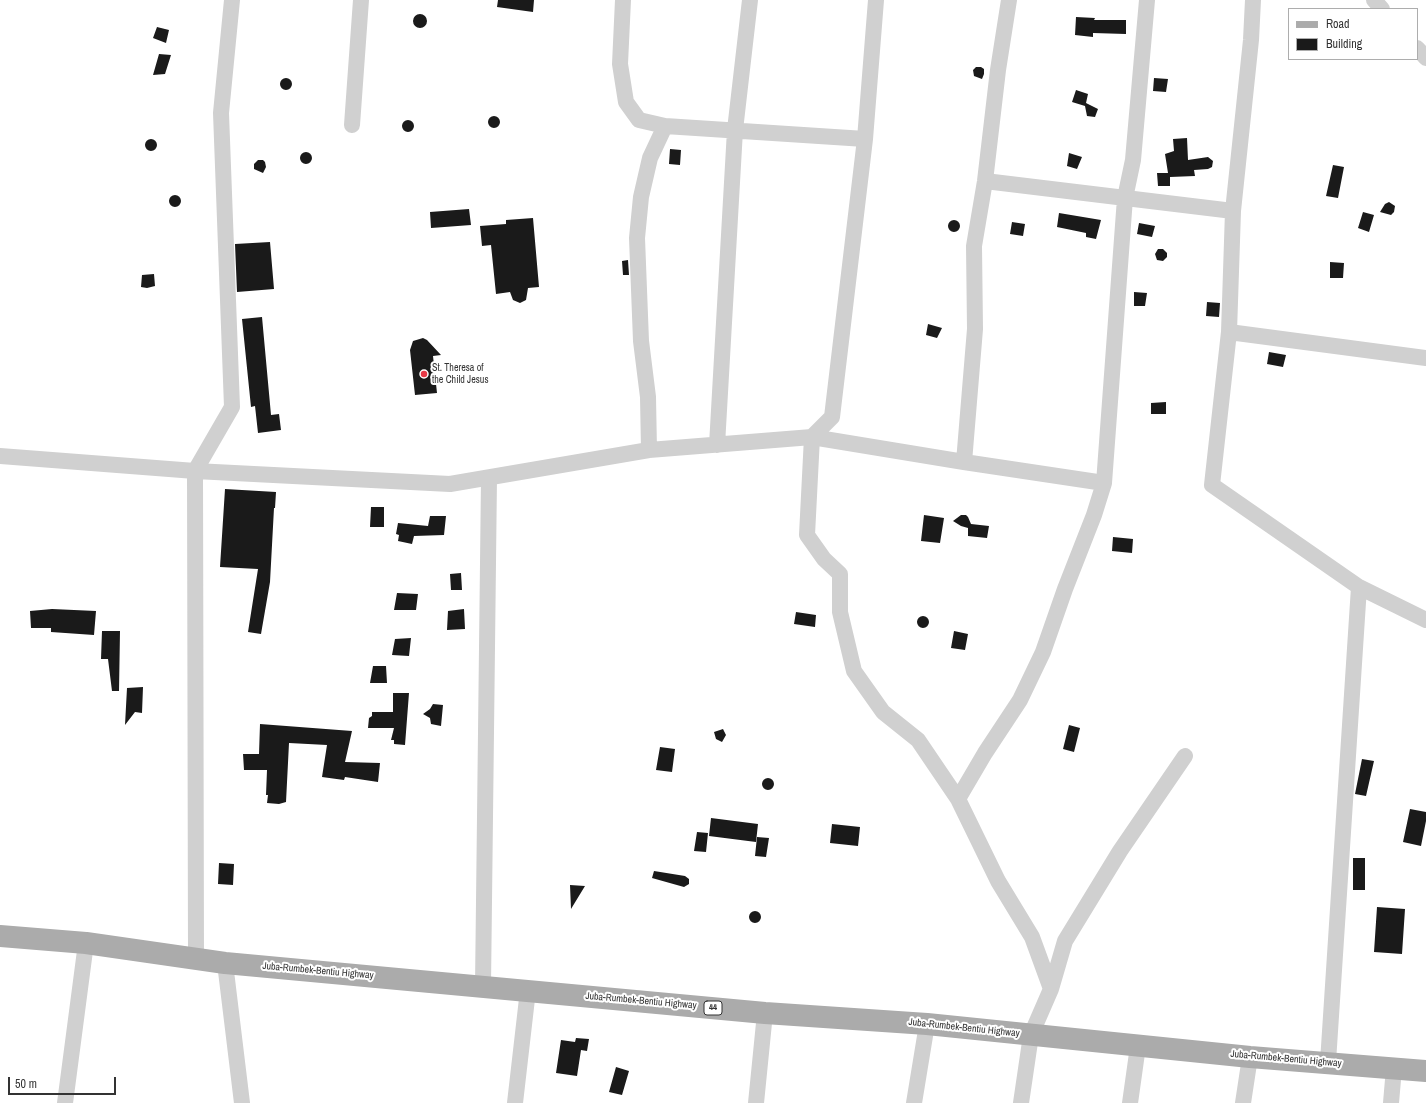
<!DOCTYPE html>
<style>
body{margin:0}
#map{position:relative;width:1426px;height:1103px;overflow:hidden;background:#fff;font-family:"Archivo Narrow",sans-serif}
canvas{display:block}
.legend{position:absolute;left:1288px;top:8px;width:130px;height:52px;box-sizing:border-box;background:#fff;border:1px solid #adadad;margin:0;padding:5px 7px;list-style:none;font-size:12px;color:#333}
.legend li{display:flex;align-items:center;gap:8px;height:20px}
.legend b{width:20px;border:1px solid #adadad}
.scale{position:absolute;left:8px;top:1077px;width:108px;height:18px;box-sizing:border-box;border:2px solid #333;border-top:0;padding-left:5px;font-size:12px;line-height:14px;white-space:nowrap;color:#333;-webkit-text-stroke:3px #fff;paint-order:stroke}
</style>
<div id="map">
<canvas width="1426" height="1103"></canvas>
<ul class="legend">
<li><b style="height:5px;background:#ababab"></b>Road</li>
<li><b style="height:11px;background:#1a1a1a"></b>Building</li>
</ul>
<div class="scale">50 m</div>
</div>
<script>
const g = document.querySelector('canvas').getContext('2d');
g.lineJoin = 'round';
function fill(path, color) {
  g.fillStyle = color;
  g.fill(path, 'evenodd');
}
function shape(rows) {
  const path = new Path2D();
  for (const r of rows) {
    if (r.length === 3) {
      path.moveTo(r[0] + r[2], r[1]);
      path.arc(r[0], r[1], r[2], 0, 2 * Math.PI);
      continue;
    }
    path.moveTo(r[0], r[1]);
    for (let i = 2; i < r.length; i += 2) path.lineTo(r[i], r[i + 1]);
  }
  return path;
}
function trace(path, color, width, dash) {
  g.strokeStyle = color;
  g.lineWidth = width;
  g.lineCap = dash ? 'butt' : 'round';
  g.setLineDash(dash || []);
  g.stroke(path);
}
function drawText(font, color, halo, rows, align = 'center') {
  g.font = font + ' "Archivo Narrow",sans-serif';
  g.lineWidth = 4;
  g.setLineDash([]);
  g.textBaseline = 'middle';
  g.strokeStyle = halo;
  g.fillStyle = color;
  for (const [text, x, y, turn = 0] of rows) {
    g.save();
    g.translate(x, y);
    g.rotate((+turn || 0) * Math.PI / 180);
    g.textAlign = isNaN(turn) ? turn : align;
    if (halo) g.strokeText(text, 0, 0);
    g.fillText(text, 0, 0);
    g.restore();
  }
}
fill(shape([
 [498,0,534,0,533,12,497,7],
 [420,21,7],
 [1076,17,1095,18,1094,20,1126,20,1126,34,1093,33,1093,37,1075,35],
 [157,27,169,30,166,43,153,38],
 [159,54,171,55,165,74,153,75],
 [976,67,981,67,984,69,984,74,982,79,974,76,973,70],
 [1154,78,1168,79,1166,92,1153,91],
 [286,84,6],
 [1076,90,1088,94,1086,103,1098,109,1095,117,1087,116,1085,106,1072,102],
 [494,122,6],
 [408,126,6],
 [1187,138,1188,160,1208,157,1213,161,1212,167,1208,169,1194,170,1195,176,1170,177,1170,186,1158,186,1157,173,1168,173,1165,154,1174,151,1173,139],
 [151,145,6],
 [670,149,681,150,680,165,669,164],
 [306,158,6],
 [1069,153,1082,157,1077,169,1067,166],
 [258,160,263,160,265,162,266,167,263,173,254,169,254,164],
 [1333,165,1344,167,1338,198,1326,196],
 [175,201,6],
 [1389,202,1395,206,1394,212,1391,215,1380,212,1385,204],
 [469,209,471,225,431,228,430,212],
 [1363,212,1374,215,1369,232,1358,228],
 [1059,213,1101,220,1096,239,1086,237,1086,233,1057,227],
 [533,218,539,287,528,288,526,300,520,303,513,300,510,292,496,294,491,245,482,246,480,226,506,224,506,220],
 [954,226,6],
 [1012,222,1025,224,1023,236,1010,234],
 [1139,223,1155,226,1152,237,1137,234],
 [270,242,274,289,237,292,235,244],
 [1158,249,1163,249,1167,253,1167,257,1163,261,1157,260,1155,254],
 [628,260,629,275,623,275,622,261],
 [1330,262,1344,263,1343,278,1330,278],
 [154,274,155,286,147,288,141,287,142,275],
 [1134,292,1147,293,1145,306,1134,306],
 [1207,302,1220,303,1219,317,1206,316],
 [262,317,271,415,279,414,281,430,258,433,255,406,251,407,242,319],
 [928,324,942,328,937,338,926,335],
 [423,338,427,340,441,355,433,356,437,393,415,395,410,350,413,341],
 [1269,352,1286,355,1283,367,1267,364],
 [1166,402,1166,414,1151,414,1151,403],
 [225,489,276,492,275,508,274,508,270,582,261,634,248,632,258,569,220,567],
 [371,507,384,507,384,527,370,527],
 [924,515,944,518,940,543,921,541],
 [961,515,966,515,968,517,971,524,989,526,987,538,968,536,968,528,961,526,953,521],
 [430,516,446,516,444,535,414,536,412,544,398,541,399,535,396,534,398,523,428,526],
 [1113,537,1133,539,1132,553,1112,551],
 [461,573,462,590,451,590,450,574],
 [397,593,418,594,416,610,394,610],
 [52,609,96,611,94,635,51,632,51,628,31,628,30,611],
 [464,609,465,629,447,630,448,611],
 [796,612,816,615,815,627,794,624],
 [923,622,6],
 [102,631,120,631,119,691,112,691,108,659,101,659],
 [954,631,968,634,965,650,951,648],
 [411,638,409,656,392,655,395,639],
 [373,666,386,666,387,683,370,683],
 [143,687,142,713,135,712,125,725,127,688],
 [393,693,409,693,405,745,394,744,394,740,391,740,394,728,368,728,369,718,372,716,372,712,393,712],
 [433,704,443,705,441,726,431,724,430,718,423,714,430,709],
 [260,724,352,731,345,762,380,763,378,782,345,777,344,780,322,777,327,745,289,743,286,802,279,804,267,803,268,795,266,795,267,770,244,770,243,754,259,754],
 [1069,725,1080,728,1074,752,1063,749],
 [723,729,726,735,722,742,716,739,714,732],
 [660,747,675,749,672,772,656,770],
 [1362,759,1374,761,1366,796,1355,794],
 [768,784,6],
 [1410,809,1426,812,1426,821,1421,846,1403,842],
 [711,818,758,824,756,842,709,836],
 [832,824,860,827,858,846,830,843],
 [697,832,708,833,706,852,694,851],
 [757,837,769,838,766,857,755,856],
 [1353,858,1365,858,1365,890,1353,890],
 [219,863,234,864,233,885,218,884],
 [654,871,685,876,689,879,689,884,684,887,652,878],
 [570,885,585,886,571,909],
 [1377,907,1405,909,1402,954,1374,952],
 [755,917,6],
 [576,1038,589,1039,587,1051,581,1050,577,1076,556,1073,561,1040,575,1042],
 [616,1067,629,1071,622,1095,609,1092]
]), '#1a1a1a');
trace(shape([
 [623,0,620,64,626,102,639,120,665,126,865,139,832,417,812,437,807,535,824,559,840,574,840,612,854,671,883,712,918,740,958,799,998,881,1032,937,1051,989,1031,1035,1021,1103],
 [1253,0,1251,40,1233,211,1229,332,1212,485,1359,587,1426,620],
 [1374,0,1382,9],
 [1417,48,1426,58],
 [352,125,361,0],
 [865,139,876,0],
 [985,181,1233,211],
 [1229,332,1426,358],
 [717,445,735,130,750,0],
 [649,450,648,397,641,341,637,238,641,197,650,158,665,126],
 [0,456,195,471,450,484,649,450,812,437,964,462,1104,483],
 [964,462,975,329,974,246,985,181,998,70,1009,0],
 [958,799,985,753,1020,700,1043,652,1065,589,1094,515,1104,483,1125,198,1133,160,1147,0],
 [196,958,195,471,232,407,221,113,232,0],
 [225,963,242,1103],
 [483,986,489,478],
 [1051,989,1065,941,1120,851,1185,756],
 [1328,1062,1359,587],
 [65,1103,86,943],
 [515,1103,528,990],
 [756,1103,765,1013],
 [914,1103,927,1024],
 [1130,1103,1138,1046],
 [1243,1103,1250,1057],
 [1391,1103,1394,1068]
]), '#d0d0d0', 16);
trace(shape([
 [0,936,86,943,225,963,765,1013,927,1024,1250,1057,1426,1071]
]), '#ababab', 22);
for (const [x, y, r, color] of [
 [424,374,4,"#e63946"]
]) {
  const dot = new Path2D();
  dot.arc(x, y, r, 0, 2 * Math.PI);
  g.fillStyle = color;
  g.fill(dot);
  trace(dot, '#fff', 1.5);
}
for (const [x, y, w] of [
 [713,1008,18]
]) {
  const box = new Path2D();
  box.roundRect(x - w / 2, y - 7, w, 14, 3);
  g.fillStyle = '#fff';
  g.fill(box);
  trace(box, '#333', 1);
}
drawText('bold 9px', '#333', null, [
 ["44",713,1008]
]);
drawText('10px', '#333', '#fff', [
 ["St. Theresa of",432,368],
 ["the Child Jesus",432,380]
], 'left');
drawText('10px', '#333', '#fff', [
 ["Juba-Rumbek-Bentiu Highway",318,971,5],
 ["Juba-Rumbek-Bentiu Highway",641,1001,5],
 ["Juba-Rumbek-Bentiu Highway",964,1028,6],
 ["Juba-Rumbek-Bentiu Highway",1286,1059,5]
]);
</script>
